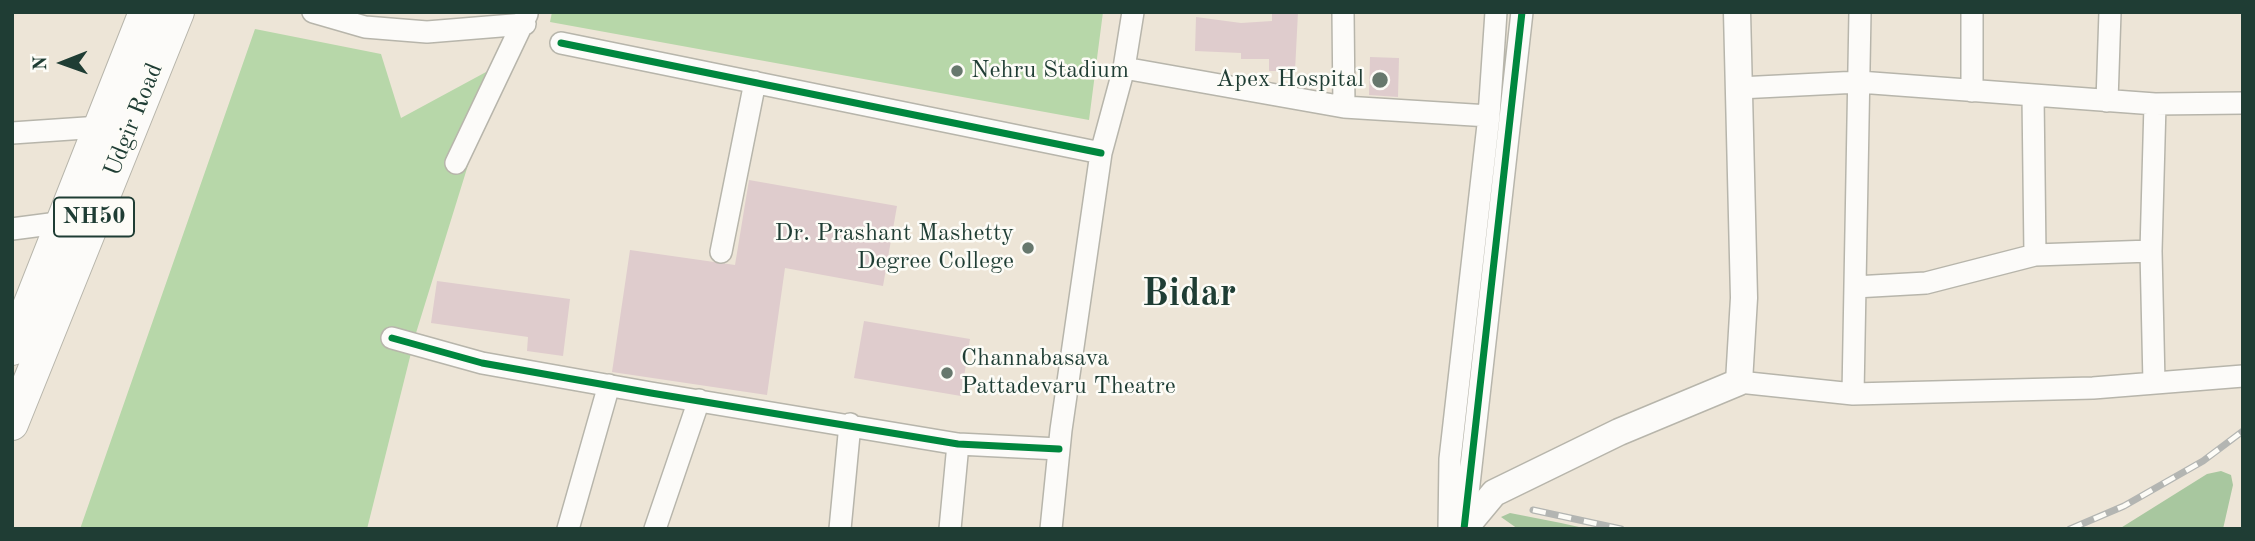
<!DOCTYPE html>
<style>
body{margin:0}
#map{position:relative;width:2255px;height:541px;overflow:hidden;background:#ede5d7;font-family:"Old Standard TT",serif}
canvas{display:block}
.frame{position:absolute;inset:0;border:14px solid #1f3d34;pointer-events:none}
.north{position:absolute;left:28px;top:28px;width:70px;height:70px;-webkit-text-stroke:5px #fdfcf7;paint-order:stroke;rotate:269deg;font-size:19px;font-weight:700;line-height:28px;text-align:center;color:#1f3d34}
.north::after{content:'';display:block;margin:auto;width:24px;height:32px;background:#1f3d34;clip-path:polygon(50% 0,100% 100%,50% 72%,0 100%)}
</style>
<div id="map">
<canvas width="2255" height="541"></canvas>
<div class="frame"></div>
<div class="north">N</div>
</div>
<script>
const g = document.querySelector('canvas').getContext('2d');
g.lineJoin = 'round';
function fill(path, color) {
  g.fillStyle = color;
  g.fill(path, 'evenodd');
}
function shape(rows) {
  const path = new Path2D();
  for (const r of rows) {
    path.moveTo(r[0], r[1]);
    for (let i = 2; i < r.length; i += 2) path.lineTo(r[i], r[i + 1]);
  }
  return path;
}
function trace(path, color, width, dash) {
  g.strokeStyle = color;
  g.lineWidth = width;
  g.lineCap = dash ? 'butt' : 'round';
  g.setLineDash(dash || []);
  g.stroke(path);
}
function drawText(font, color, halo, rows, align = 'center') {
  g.font = font + ' "Old Standard TT",serif';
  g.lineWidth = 5;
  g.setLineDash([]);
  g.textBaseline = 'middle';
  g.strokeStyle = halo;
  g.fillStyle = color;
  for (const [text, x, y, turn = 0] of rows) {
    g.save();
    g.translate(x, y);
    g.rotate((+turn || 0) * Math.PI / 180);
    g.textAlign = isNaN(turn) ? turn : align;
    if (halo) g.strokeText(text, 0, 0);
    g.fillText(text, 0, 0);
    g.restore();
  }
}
fill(shape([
 [552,12,1103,12,1089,120,550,22],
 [255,29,381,54,401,118,499,65,416,333,367,529,80,529]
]), '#b7d7a9');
fill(shape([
 [2221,471,2231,475,2233,485,2223,529,2119,529,2207,474],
 [1510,513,1561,523,1588,529,1518,529,1501,517]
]), '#a8c79f');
fill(shape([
 [1272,12,1298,12,1295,71,1269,71,1269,59,1241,59,1241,53,1195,51,1196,17,1241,23,1272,21],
 [1370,57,1399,58,1398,97,1369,95],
 [749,180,897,206,883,286,785,268,767,395,612,372,630,250,735,265],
 [437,281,570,299,563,356,527,351,528,337,431,323],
 [864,321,970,339,961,396,854,378]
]), '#dfcccd');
const minor = shape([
 [313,12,365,27,427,32,525,24],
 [1133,12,1124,68,1344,107,1489,116],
 [1343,12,1344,107],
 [561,43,1101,153],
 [1739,88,1859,82,2155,104,2243,103],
 [1972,91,1972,12],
 [2033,96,2035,255],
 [2107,101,2110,12],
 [12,133,100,127],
 [456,163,527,14],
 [12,229,73,221],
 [721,252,755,82],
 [1855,287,1926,283,2035,255,2151,251],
 [392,338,482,363,651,393,958,444,1059,449],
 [1739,382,1853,394,2093,388,2243,376],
 [2154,383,2151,251,2155,104],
 [1853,394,1860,12],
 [568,529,609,385],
 [655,529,699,400],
 [840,529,850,424],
 [950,529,958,444],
 [1051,529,1061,430,1101,153,1124,68],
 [1449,529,1450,459,1489,116,1496,12],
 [1464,529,1522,12]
]);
const major = shape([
 [1464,529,1494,493,1619,432,1739,382,1744,298,1737,12]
]);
const highway = shape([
 [12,349,145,12],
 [12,424,178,12]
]);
trace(minor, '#b7b5ab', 24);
trace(major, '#b7b5ab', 29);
trace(highway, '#b7b5ab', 34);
trace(minor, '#fcfbf9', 21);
trace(major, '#fcfbf9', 26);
trace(highway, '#fcfbf9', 32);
const rail = shape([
 [1533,510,1621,529],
 [2070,529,2124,506,2203,461,2243,431]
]);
trace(rail, '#b3b5b2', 7);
trace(rail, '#fdfcf7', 4.5, [13]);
trace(shape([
 [561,43,1101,153],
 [392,338,482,363,651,393,958,444,1059,449],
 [1464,529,1522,12]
]), '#00873e', 7);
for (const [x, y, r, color] of [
 [957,71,7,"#67786d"],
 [1380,80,9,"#67786d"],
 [1028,248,7,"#67786d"],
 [947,373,7,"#67786d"]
]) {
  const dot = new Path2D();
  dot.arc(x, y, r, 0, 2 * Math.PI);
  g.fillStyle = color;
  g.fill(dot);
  trace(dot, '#fdfcf7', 2.5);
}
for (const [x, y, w] of [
 [94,217,80]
]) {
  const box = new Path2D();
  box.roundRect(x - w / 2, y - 19.5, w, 39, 5);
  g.fillStyle = '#fdfcf7';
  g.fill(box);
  trace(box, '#1f3d34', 2);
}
drawText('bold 23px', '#1f3d34', null, [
 ["NH50",94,217]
]);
drawText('24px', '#1f3d34', '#fdfcf7', [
 ["Nehru Stadium",971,71],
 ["Apex Hospital",1364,80,"right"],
 ["Dr. Prashant Mashetty",1014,234,"right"],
 ["Degree College",1014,262,"right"],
 ["Channabasava",961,359],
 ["Pattadevaru Theatre",961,387]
], 'left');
drawText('24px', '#1f3d34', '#fdfcf7', [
 ["Udgir Road",134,120,-68]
]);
drawText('bold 38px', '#1f3d34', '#fdfcf7', [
 ["Bidar",1189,295]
]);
</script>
